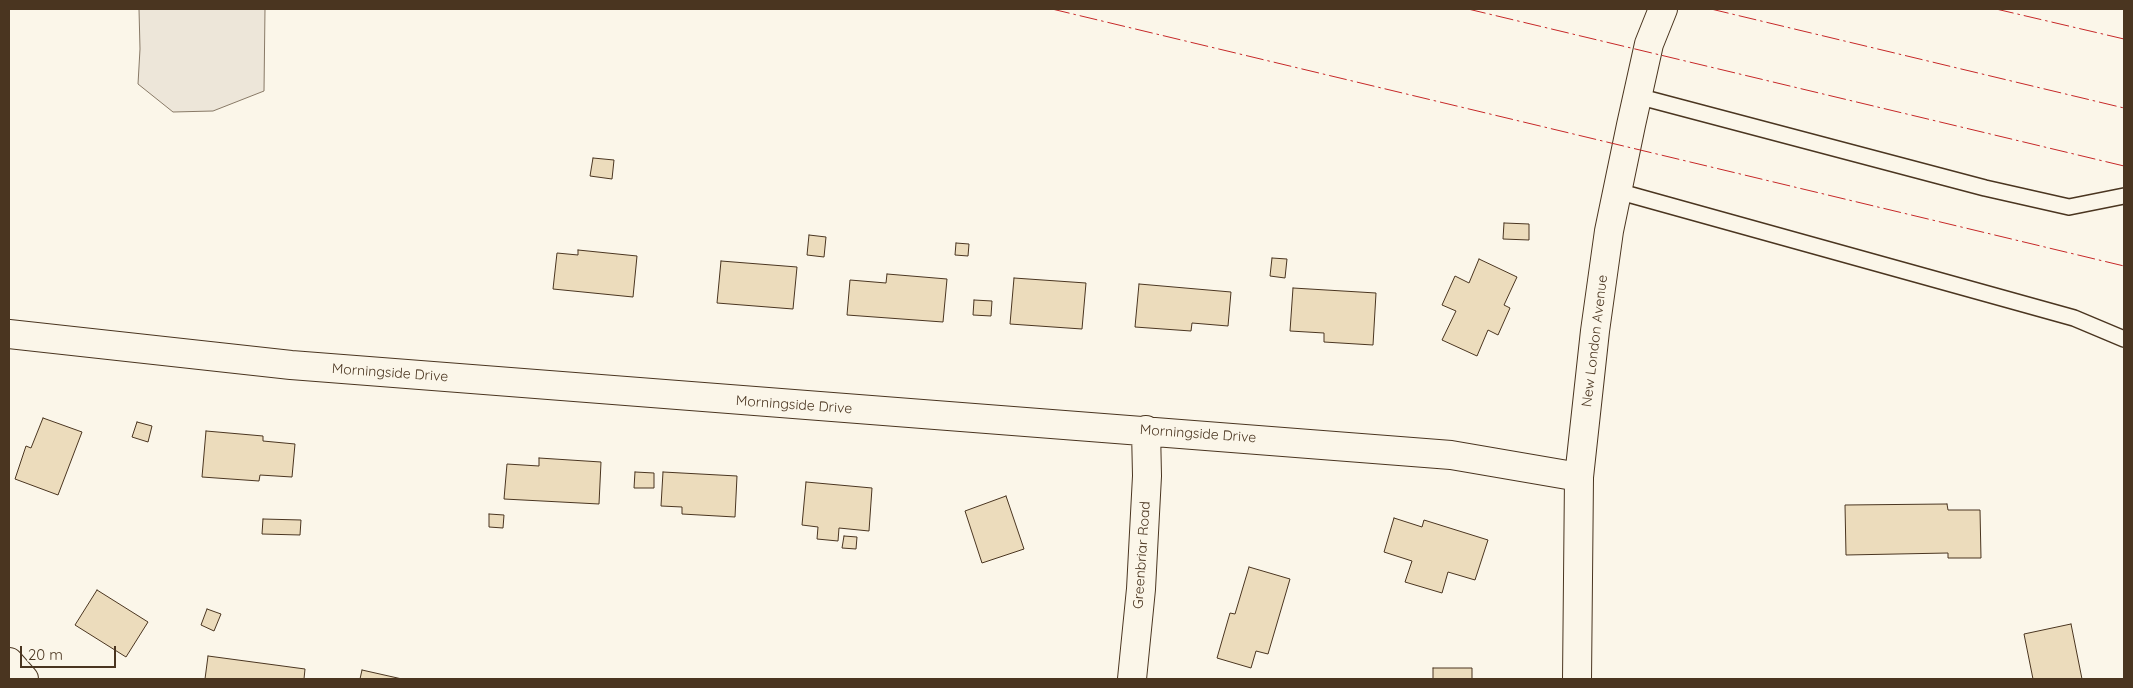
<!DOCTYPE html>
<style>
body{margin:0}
#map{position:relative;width:2133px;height:688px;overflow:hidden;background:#fbf6e9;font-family:Quicksand,sans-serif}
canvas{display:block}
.frame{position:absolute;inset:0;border:10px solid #4a3520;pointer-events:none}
.scale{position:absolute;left:20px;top:646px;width:96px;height:22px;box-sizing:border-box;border:2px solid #4a3520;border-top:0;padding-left:6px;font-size:15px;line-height:18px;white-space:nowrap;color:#4a3520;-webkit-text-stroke:4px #fbf6e9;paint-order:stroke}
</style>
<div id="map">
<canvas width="2133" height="688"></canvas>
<div class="frame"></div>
<div class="scale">20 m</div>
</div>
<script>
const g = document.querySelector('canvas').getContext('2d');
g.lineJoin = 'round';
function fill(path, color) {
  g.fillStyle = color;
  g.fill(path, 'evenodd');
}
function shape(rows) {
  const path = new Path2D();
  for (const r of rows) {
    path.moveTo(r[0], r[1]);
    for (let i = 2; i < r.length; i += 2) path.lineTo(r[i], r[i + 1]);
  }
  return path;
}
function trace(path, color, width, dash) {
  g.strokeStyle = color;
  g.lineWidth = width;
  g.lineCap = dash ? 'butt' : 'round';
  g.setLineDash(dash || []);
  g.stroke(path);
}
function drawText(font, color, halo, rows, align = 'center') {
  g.font = font + ' Quicksand,sans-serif';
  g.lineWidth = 4;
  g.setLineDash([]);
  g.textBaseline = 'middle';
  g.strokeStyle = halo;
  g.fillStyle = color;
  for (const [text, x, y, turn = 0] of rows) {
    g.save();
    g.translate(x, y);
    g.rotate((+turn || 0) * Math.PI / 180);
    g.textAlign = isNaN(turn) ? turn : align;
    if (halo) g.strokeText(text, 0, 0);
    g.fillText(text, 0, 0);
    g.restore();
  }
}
const green = shape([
 [139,9,265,9,264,91,213,111,173,112,138,84,140,49,139,9]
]);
fill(green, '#ede6d9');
trace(green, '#887966', 1);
const building = shape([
 [593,158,614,160,612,179,590,176,593,158],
 [1504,223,1529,224,1529,240,1503,239,1504,223],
 [809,235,826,237,824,257,807,255,809,235],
 [956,243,969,244,968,256,955,255,956,243],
 [578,250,637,256,633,297,553,289,557,253,578,255,578,250],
 [1272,258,1287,259,1285,278,1270,276,1272,258],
 [1479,259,1517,277,1504,305,1510,308,1498,335,1488,330,1477,356,1442,340,1456,311,1442,305,1455,276,1469,283,1479,259],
 [721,261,797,267,793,309,717,303,721,261],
 [887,274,947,279,943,322,847,315,850,280,886,283,887,274],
 [1014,278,1086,283,1082,329,1010,324,1014,278],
 [1139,284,1231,292,1228,326,1192,323,1191,331,1135,327,1139,284],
 [1293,288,1376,293,1373,345,1324,342,1324,333,1290,331,1293,288],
 [974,300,992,301,991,316,973,315,974,300],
 [43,418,82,432,58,495,15,479,26,446,31,448,43,418],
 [137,422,152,426,148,442,132,437,137,422],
 [206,431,263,436,263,441,295,444,292,477,260,475,259,481,202,477,206,431],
 [539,458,601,462,599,504,504,499,507,464,539,466,539,458],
 [635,472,654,473,654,488,634,488,635,472],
 [663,472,737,476,735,517,682,514,682,507,661,506,663,472],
 [806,482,872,488,869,531,839,528,838,541,817,539,818,527,802,525,806,482],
 [1006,496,1024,549,982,563,965,511,1006,496],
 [1947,504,1948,510,1980,510,1981,558,1948,558,1948,553,1846,555,1845,505,1947,504],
 [489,514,504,515,503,528,489,527,489,514],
 [1394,518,1422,527,1424,520,1488,540,1475,580,1448,572,1442,593,1405,582,1412,561,1384,552,1394,518],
 [263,519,301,520,300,535,262,534,263,519],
 [844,536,857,537,856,549,842,548,844,536],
 [1249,567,1290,579,1268,654,1256,651,1251,668,1217,658,1230,613,1235,614,1249,567],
 [97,590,148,622,126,657,75,625,97,590],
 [207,609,221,614,214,631,201,625,207,609],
 [2071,624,2082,679,2033,679,2024,634,2071,624],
 [208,656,305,669,304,679,205,679,208,656],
 [1433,668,1472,668,1472,679,1433,679,1433,668],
 [362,670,402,679,360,679,362,670]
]);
fill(building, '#ecdcbc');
trace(building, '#4a3520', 1);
const lane = shape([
 [1637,96,1985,188,2069,207,2124,196],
 [1617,191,2074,318,2124,339]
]);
const street = shape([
 [9,334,291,365,1451,455,1579,477],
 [9,662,24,679],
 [1132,679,1141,589,1147,476,1146,430]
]);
const secondary = shape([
 [1577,679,1579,477,1595,331,1609,231,1631,125,1649,44,1663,9]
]);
trace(lane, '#4a3520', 18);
trace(street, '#4a3520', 30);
trace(secondary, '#4a3520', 30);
trace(lane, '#fbf6e9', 15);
trace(street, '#fbf6e9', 28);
trace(secondary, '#fbf6e9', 28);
trace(shape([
 [1052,9,2124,266],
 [1468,9,2124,166],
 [1711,9,2124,108],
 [1996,9,2124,39]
]), '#c62828', 1, [18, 4, 2.5, 4]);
drawText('14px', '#4a3520', '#fbf6e9', [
 ["New London Avenue",1595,341,-83],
 ["Morningside Drive",390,373,4],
 ["Morningside Drive",794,405,4],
 ["Morningside Drive",1198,434,4],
 ["Greenbriar Road",1142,555,-86]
]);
</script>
